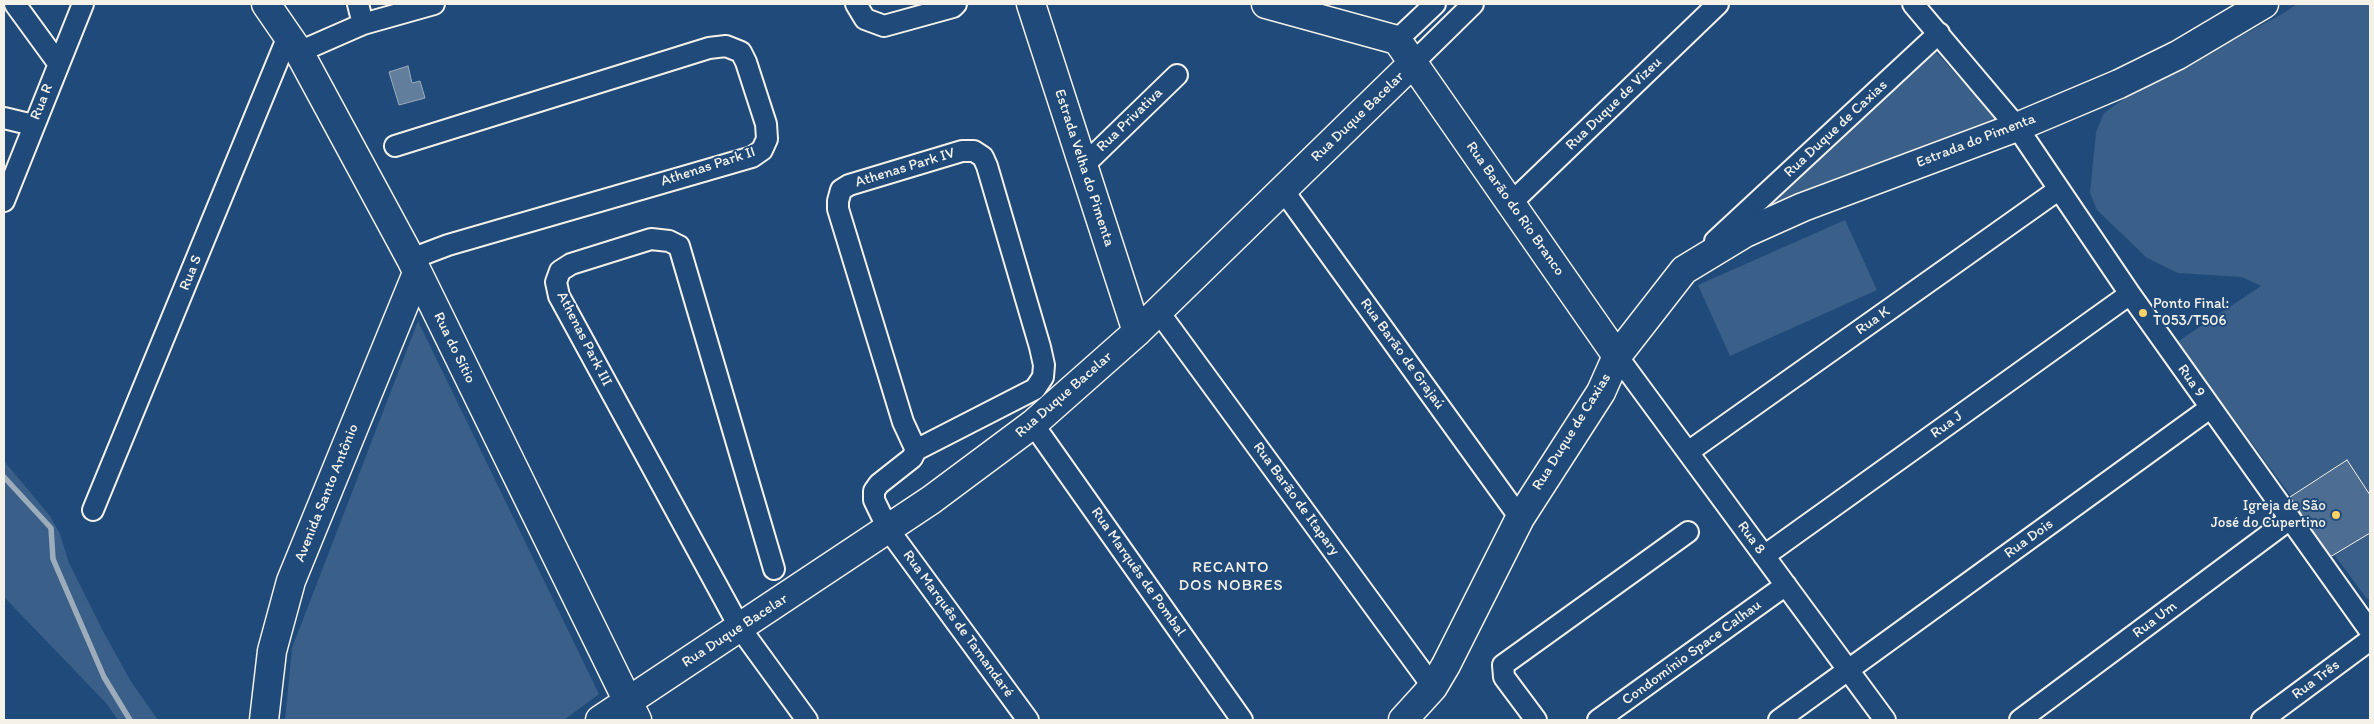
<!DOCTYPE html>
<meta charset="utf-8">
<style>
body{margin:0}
#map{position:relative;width:2374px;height:724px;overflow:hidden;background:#1f4a7a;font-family:Itim,sans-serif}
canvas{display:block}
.frame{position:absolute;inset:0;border:5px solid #f4f1e8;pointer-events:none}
</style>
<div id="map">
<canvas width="2374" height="724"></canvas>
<div class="frame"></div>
</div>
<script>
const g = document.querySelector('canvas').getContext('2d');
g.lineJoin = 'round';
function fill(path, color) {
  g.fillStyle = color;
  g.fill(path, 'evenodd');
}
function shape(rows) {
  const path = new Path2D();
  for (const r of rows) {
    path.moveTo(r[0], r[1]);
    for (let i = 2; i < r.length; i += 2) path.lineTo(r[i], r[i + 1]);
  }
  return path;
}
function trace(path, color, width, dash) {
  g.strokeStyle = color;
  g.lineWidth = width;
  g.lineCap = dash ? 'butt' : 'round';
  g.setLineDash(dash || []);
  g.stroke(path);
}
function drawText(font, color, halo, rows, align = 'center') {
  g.font = font + ' Itim,sans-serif';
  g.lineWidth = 4;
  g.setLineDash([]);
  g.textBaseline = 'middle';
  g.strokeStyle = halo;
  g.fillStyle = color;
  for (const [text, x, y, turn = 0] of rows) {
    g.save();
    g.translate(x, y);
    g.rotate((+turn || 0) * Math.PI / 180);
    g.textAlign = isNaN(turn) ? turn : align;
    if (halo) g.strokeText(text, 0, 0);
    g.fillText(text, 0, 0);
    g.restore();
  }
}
fill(shape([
 [2297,4,2370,4,2370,599,2367,599,2177,342,2261,286,2242,277,2178,273,2147,258,2097,210,2090,193,2096,132,2104,113,2125,98,2282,14],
 [1934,50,2000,122,1764,209],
 [1845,220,1877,290,1730,356,1698,285],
 [418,321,599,694,564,720,285,720,292,648],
 [4,461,50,516,60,534,69,563,102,629,130,680,158,720,118,720,106,703,4,597]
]), '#3a5f88');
const water = shape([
 [408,66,412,83,420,81,425,98,399,105,389,72,408,66]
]);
fill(water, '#627e9d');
trace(water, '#9cacbb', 1);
trace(shape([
 [4,477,51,528,53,559,104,677,130,720]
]), '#9cacbb', 5.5);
const building = shape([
 [2347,460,2370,495,2370,533,2330,557,2290,497,2347,460]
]);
fill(building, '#4d6e92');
trace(building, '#f4f1e8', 1);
const street = shape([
 [15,4,58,63],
 [358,4,363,24],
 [856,4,865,19,884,26,953,7,956,4],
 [1913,4,2017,127,2130,294,2370,631],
 [1397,40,1435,4],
 [299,52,363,24,434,4],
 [1414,62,1473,4],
 [4,118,33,125],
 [395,146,709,48,726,46,741,52,746,62,766,124,767,139,762,150,752,157,448,245,411,259],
 [962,151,974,151,983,157,987,166,1040,347,1044,365,1043,377,1035,389,916,450,903,422,838,209,838,201,841,190,849,185,962,151],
 [1083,166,1177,75],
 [1283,190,1520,518],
 [4,201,83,4],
 [1510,204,1718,4],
 [1715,241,1939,33],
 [1158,311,1433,687],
 [1617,356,1885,720],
 [1033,424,1242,720],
 [916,450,912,458,879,484,874,491,874,500,888,529,1028,720],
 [1688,452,2058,190],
 [93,510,288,36],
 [1764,556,2130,294],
 [774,569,679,246,669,241,651,239,571,264,560,271,556,282,559,296,740,628,807,720],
 [1536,720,1504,677,1503,665,1688,532],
 [1598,720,1786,585],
 [1779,720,2210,408],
 [2020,720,2290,519],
 [2262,720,2370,640]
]);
const secondary = shape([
 [266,4,299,52,411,259,637,720],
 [1031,4,1137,332],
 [1266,4,1397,40,1617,356],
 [264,720,272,651,291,581,417,273],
 [600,720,931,500,1033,424,1137,332,1414,62],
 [1403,720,1433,687,1446,665,1520,518,1601,392,1617,356,1684,270,1745,233,1803,207,2017,127,2119,84,2178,55,2264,4]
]);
trace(street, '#f4f1e8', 24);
trace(secondary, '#f4f1e8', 31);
trace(street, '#1f4a7a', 20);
trace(secondary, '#1f4a7a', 28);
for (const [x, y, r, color] of [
 [2143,313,5,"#ffd166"],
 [2336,515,5,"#ffd166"]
]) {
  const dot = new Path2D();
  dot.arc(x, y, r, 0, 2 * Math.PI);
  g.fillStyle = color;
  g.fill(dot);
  trace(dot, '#1f4a7a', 2);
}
drawText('15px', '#f4f1e8', '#1f4a7a', [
 ["Rua R",42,102,-68],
 ["Rua Duque de Vizeu",1614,104,-44],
 ["Rua Duque Bacelar",1358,117,-44],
 ["Rua Privativa",1130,120,-44],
 ["Rua Duque de Caxias",1836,129,-43],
 ["Estrada do Pimenta",1976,141,-21],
 ["Athenas Park II",708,167,-18],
 ["Athenas Park IV",905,168,-17],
 ["Estrada Velha do Pimenta",1084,168,72],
 ["Rua Barão do Rio Branco",1515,209,55],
 ["Rua S",191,273,-68],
 ["Rua K",1873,321,-35],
 ["Athenas Park III",584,339,63],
 ["Rua do Sítio",454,348,64],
 ["Rua Barão de Grajaú",1402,354,54],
 ["Rua 9",2191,381,55],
 ["Rua Duque Bacelar",1064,395,-41],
 ["Rua J",1947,425,-36],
 ["Rua Duque de Caxias",1572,432,-58],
 ["Avenida Santo Antônio",327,493,-68],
 ["Rua Barão de Itapary",1296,499,54],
 ["Rua 8",1751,538,54],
 ["Rua Dois",2029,539,-36],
 ["Rua Marquês de Pombal",1138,572,55],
 ["Rua Um",2155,620,-37],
 ["Rua Marquês de Tamandaré",958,624,54],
 ["Rua Duque Bacelar",735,631,-33],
 ["Condomínio Space Calhau",1692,653,-36],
 ["Rua Três",2316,680,-37]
]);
drawText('15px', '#f4f1e8', '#1f4a7a', [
 ["Ponto Final:",2153,304],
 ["T053/T506",2153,321],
 ["Igreja de São",2326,506,"right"],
 ["José do Cupertino",2326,523,"right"]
], 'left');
g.letterSpacing = '1px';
drawText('16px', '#f4f1e8', '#1f4a7a', [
 ["RECANTO",1231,568],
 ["DOS NOBRES",1231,586]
]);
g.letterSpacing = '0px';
</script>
